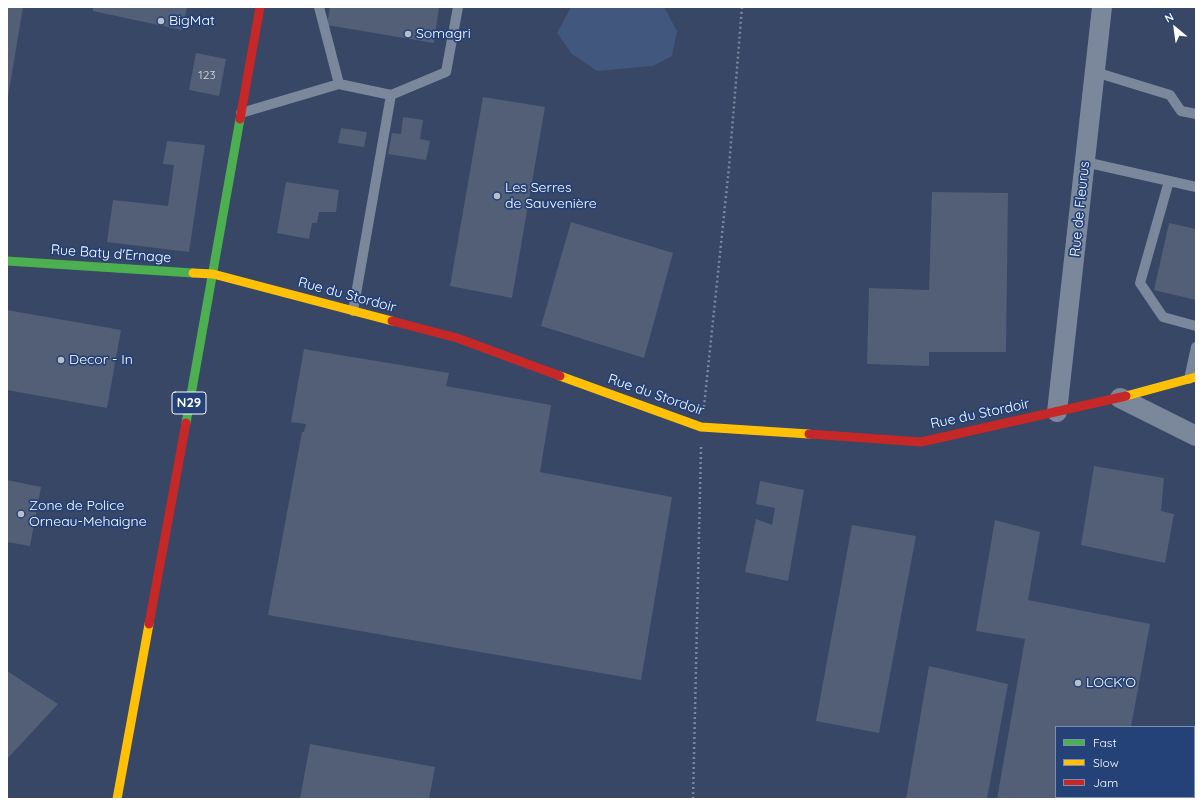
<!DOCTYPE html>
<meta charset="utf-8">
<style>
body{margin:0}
#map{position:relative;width:1203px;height:806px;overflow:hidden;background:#374765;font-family:Quicksand,sans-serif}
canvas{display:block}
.frame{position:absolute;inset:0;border:8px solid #fff;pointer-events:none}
.legend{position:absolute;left:1055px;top:726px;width:140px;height:72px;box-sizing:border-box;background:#244178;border:1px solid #7c8dae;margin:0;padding:5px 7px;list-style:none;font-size:12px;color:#fff}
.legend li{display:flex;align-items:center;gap:8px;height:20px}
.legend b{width:20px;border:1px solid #7c8dae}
.north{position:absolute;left:1155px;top:8px;width:40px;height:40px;-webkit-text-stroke:3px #244178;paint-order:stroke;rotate:331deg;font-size:11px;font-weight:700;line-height:16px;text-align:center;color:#fff}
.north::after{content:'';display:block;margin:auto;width:14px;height:18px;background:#fff;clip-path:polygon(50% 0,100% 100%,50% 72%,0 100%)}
</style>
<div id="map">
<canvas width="1203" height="806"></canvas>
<div class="frame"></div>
<ul class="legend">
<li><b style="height:5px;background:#4caf50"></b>Fast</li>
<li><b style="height:5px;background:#ffc107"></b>Slow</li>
<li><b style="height:5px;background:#c62828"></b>Jam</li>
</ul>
<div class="north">N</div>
</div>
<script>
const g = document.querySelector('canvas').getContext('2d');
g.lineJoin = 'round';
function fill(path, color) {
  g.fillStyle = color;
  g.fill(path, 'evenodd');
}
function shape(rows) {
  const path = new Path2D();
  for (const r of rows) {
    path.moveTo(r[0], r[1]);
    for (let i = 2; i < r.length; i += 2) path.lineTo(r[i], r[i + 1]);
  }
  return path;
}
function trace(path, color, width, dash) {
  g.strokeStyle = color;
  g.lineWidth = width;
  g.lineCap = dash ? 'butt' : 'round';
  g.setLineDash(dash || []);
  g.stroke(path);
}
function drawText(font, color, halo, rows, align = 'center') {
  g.font = font + ' Quicksand,sans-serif';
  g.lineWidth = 3.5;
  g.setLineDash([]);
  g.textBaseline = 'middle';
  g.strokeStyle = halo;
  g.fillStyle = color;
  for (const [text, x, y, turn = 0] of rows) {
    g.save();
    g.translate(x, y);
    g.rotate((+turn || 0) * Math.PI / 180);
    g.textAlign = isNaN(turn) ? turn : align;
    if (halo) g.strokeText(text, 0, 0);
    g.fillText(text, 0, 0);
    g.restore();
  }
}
fill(shape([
 [571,7,664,7,677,31,672,56,653,66,597,71,572,54,557,33]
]), '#42577e');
fill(shape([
 [7,7,23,7,8,97,7,97],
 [93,7,187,7,182,30,93,11],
 [330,7,439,7,434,43,327,25],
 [196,53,226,59,219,96,189,90],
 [483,97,545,107,512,298,450,286],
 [403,117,423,120,420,139,430,141,426,160,388,154,392,133,401,134],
 [341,128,367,132,364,147,338,143],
 [167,141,205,145,189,252,107,242,113,200,168,206,174,165,163,164],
 [286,182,339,190,336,212,319,212,317,223,312,223,309,239,277,233],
 [932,192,1008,193,1006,352,929,352,929,366,867,364,869,288,929,290],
 [571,222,673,253,644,358,541,326],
 [1169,223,1196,229,1196,300,1154,290],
 [7,310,121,330,107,408,7,390],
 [304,349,449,373,446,386,551,405,540,472,672,497,641,680,268,615,302,432,304,432,306,424,291,422],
 [1094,466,1164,478,1161,511,1174,514,1165,563,1081,545],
 [7,480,41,487,30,546,7,542],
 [760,481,804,490,788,581,745,572,756,519,772,525,775,508,756,504],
 [995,520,1040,532,1028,600,1150,624,1131,727,1056,727,1056,797,1118,797,1118,799,997,799,1025,639,976,631],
 [852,525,916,536,879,733,816,721],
 [929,666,1008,684,987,799,906,799],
 [7,671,58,704,7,759],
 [310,744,435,767,429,799,300,799]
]), '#525f77');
trace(shape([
 [704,407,729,167,742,7],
 [693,799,701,447]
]), '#7b889c', 2.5, [2, 3]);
trace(shape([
 [319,7,339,84],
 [1095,72,1170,95,1181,111,1196,114],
 [391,95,446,72,458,7],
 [241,113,339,84,391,95,353,311],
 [1085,162,1196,187],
 [1169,181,1140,283,1163,317,1196,326],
 [1189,379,1196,347]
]), '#7b889c', 10);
trace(shape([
 [1120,398,1196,436],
 [1057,412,1102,7]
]), '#7b889c', 20);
trace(shape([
 [7,261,193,273],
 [186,423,240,119]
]), '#4caf50', 9);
trace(shape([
 [193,273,213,274,392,321],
 [560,376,701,427,809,434],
 [1126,396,1196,377],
 [117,799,149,624]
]), '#ffc107', 9);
trace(shape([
 [240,119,260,7],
 [392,321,457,338,560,376],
 [809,434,921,442,1126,396],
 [149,624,186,423]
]), '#c62828', 9);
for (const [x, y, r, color] of [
 [161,21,4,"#b9bfc9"],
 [408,34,4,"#b9bfc9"],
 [497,196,4,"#b9bfc9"],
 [61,360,4,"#b9bfc9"],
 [21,514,4,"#b9bfc9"],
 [1078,683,4,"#b9bfc9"]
]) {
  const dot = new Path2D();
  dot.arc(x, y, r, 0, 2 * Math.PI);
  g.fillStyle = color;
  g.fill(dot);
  trace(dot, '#244178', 1.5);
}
drawText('12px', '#d4d7dd', null, [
 ["123",207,75]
]);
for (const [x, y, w] of [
 [189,403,34]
]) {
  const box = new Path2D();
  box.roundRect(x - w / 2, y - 11, w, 22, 3);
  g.fillStyle = '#244178';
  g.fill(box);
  trace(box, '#fff', 1);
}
drawText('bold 13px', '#fff', null, [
 ["N29",189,403]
]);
drawText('14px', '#fff', '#244178', [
 ["BigMat",169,21],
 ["Somagri",416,34],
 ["Les Serres",505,188],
 ["de Sauvenière",505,204],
 ["Decor - In",69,360],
 ["Zone de Police",29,506],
 ["Orneau-Mehaigne",29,522],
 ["LOCK'O",1086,683]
], 'left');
drawText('14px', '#fff', '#244178', [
 ["Rue de Fleurus",1080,209,-84],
 ["Rue Baty d'Ernage",111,254,4],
 ["Rue du Stordoir",347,295,15],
 ["Rue du Stordoir",656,395,19],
 ["Rue du Stordoir",980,414,-12]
]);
</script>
